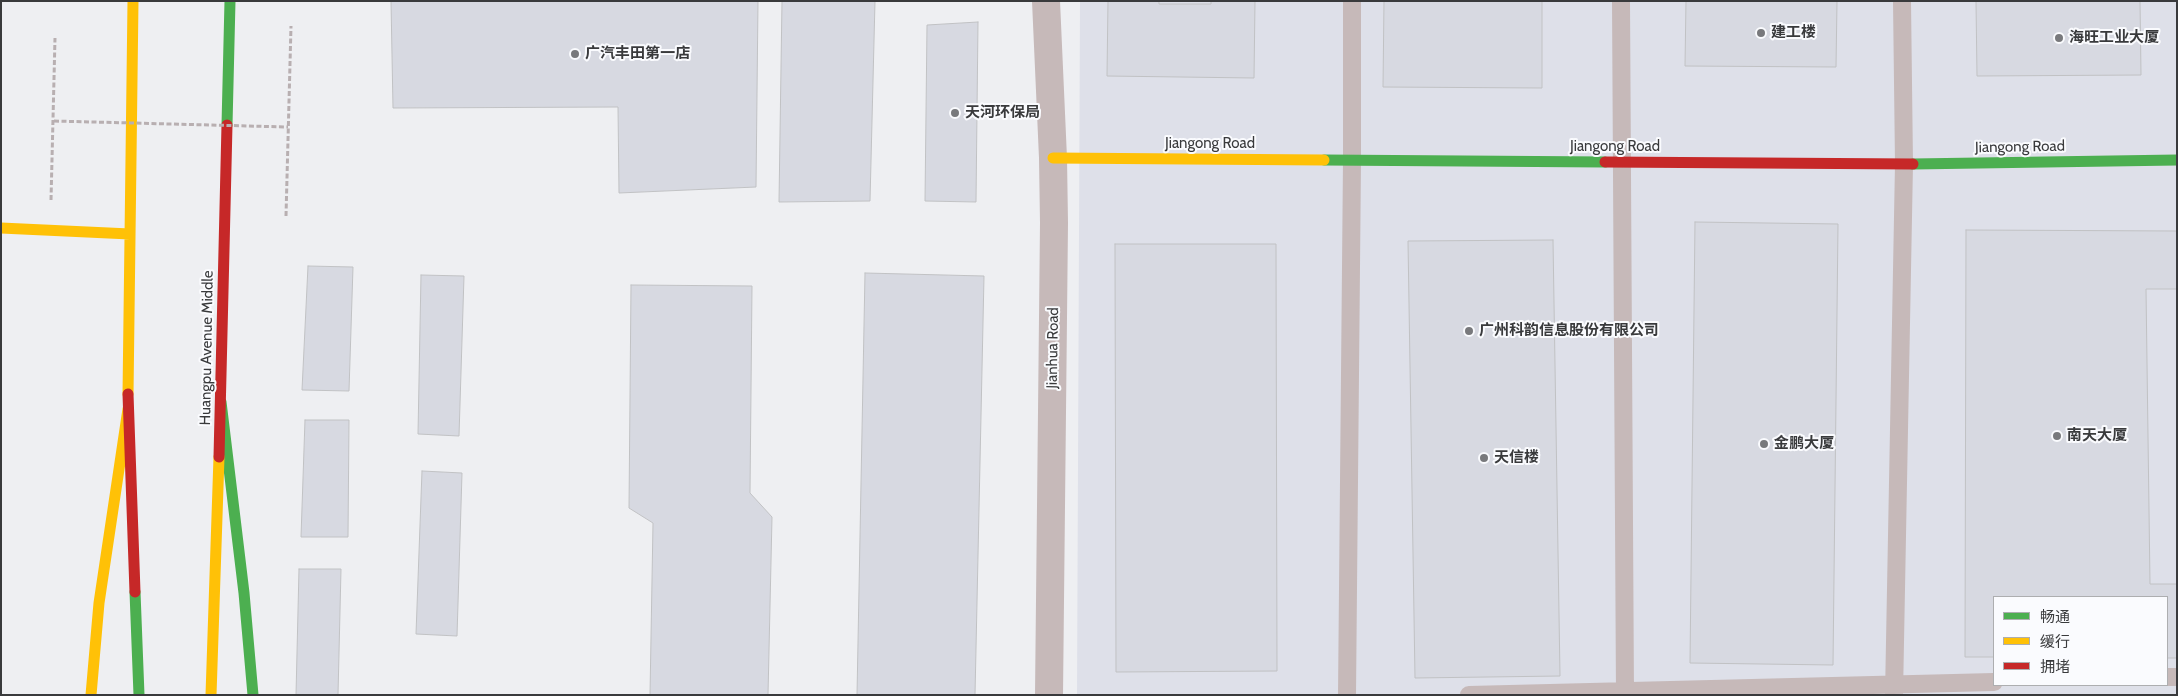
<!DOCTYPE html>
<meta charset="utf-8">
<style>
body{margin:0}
#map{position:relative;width:2178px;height:696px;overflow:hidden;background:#eeeff2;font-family:Cabin,"Noto Sans SC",sans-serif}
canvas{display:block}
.frame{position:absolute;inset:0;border:2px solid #393a3c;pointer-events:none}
.legend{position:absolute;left:1993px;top:596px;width:175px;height:90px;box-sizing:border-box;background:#fafbfe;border:1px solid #adaeb0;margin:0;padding:6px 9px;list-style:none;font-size:15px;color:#393a3c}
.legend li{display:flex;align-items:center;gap:10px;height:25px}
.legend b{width:25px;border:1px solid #adaeb0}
</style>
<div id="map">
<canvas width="2178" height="696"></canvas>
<div class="frame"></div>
<ul class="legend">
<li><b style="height:6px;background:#4caf50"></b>畅通</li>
<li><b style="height:6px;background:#ffc107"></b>缓行</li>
<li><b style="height:6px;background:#c62828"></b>拥堵</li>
</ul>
</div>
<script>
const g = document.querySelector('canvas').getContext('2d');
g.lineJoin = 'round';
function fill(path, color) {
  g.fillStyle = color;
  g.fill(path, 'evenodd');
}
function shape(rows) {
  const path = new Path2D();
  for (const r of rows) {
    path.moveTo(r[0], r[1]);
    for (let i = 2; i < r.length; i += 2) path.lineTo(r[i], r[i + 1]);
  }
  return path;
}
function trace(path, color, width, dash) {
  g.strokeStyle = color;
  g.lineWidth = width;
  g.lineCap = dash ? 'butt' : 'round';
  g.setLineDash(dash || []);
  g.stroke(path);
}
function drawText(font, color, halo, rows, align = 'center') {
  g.font = font + ' Cabin,"Noto Sans SC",sans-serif';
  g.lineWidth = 4;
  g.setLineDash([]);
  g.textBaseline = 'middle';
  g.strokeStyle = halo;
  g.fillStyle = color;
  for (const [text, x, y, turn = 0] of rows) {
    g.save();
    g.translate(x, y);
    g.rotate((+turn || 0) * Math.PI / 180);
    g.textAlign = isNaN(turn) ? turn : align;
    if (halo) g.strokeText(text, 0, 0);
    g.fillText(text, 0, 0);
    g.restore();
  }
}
fill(shape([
 [1080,1,2177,1,2177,695,1077,695],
 [1994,597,2167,597,2167,685,1994,685]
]), '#dee0e9');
const building = shape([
 [391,1,758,1,756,187,619,193,618,107,393,108,391,1],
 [782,1,875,1,870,201,779,202,782,1],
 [1108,1,1159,1,1159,4,1211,4,1211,1,1255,1,1254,78,1107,76,1108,1],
 [1384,1,1542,1,1542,88,1383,87,1384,1],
 [1686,1,1837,1,1836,67,1685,66,1686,1],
 [1976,1,2140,1,2141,75,1977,76,1976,1],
 [978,22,976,202,925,201,927,25,978,22],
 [1695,222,1838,224,1833,665,1690,663,1695,222],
 [1966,230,2177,231,2177,289,2146,289,2150,584,2177,584,2177,658,2167,658,2167,597,1994,597,1994,657,1965,657,1966,230],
 [1553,240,1560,676,1415,678,1408,241,1553,240],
 [1115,244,1276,244,1277,671,1116,672,1115,244],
 [308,266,353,267,349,391,302,390,308,266],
 [865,273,984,276,975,695,857,695,865,273],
 [421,275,464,276,459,436,418,434,421,275],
 [631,285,752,286,750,493,772,517,768,695,650,695,653,523,629,508,631,285],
 [305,420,349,420,348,537,301,537,305,420],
 [422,471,462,473,457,636,416,634,422,471],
 [299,569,341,569,338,695,296,695,299,569]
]);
fill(building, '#d7d9e1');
trace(building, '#c1c2c4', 1);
trace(shape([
 [51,200,55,38],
 [286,216,291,26]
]), '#b8afb1', 3, [5, 2.5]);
trace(shape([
 [1621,1,1625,695],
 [2167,677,2177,677],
 [1347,695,1352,160,1352,1],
 [1469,695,1994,682],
 [1894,695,1904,164,1902,1]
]), '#c6b9b9', 18);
trace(shape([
 [1046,1,1053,158,1054,223,1049,695]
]), '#c6b9b9', 28);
trace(shape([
 [227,125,230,1],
 [1324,160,1605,162],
 [1913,164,2177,160],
 [221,402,244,593,253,695],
 [135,592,139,695]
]), '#4caf50', 11);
trace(shape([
 [1053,158,1324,160],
 [1,228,130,234],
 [128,394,133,1],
 [91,695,99,603,128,409],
 [211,695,219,457]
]), '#ffc107', 11);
trace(shape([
 [1605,162,1913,164],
 [128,394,135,592],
 [219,457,227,125]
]), '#c62828', 11);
trace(shape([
 [54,121,288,127]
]), '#b8afb1', 3, [5, 2.5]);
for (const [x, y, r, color] of [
 [1761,33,5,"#78797c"],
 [2059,38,5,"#78797c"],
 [575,54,5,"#78797c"],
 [955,113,5,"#78797c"],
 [1469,331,5,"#78797c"],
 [2057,436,5,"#78797c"],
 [1764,444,5,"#78797c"],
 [1484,458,5,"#78797c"]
]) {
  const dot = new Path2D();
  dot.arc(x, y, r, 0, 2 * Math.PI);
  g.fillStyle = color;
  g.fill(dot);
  trace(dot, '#fafbfe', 2);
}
drawText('bold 15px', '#393a3c', '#fafbfe', [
 ["建工楼",1771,33],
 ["海旺工业大厦",2069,38],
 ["广汽丰田第一店",585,54],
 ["天河环保局",965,113],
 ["广州科韵信息股份有限公司",1479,331],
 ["南天大厦",2067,436],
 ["金鹏大厦",1774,444],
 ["天信楼",1494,458]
], 'left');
drawText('15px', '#393a3c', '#fafbfe', [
 ["Jiangong Road",1210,144],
 ["Jiangong Road",1615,147],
 ["Jiangong Road",2020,147,-1],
 ["Huangpu Avenue Middle",207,348,-89],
 ["Jianhua Road",1053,348,-89]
]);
</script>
